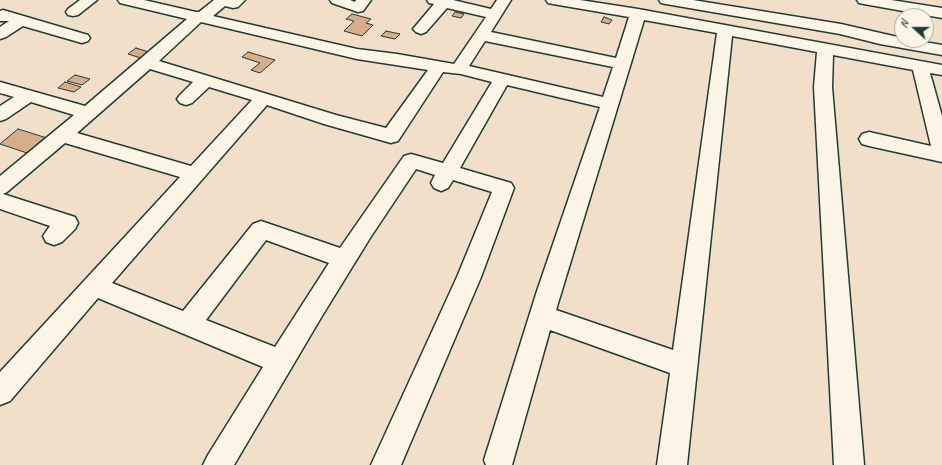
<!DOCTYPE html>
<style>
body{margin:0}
#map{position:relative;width:942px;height:465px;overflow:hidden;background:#f1dfc9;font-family:Caveat,sans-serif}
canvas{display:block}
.north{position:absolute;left:894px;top:8px;width:40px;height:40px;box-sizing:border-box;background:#fcf5e5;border:1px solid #a4ab9e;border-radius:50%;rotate:291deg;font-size:11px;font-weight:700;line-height:16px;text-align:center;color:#1f3d34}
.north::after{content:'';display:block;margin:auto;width:14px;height:18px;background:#1f3d34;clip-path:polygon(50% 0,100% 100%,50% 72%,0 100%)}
</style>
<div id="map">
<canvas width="942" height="465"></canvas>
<div class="north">N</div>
</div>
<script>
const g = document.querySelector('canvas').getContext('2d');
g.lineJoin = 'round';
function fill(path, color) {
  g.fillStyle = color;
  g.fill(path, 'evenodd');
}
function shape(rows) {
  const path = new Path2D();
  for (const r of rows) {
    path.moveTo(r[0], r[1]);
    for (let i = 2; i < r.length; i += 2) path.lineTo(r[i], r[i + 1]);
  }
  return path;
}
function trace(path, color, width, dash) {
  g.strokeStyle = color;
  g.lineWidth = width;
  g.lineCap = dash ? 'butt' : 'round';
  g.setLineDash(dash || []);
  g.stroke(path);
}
const building = shape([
 [455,12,464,14,461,18,452,16,455,12],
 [352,14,371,19,366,23,373,25,362,36,344,31,354,21,346,19,352,14],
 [604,17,612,20,609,24,601,22,604,17],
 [386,31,400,34,395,39,381,36,386,31],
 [136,48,152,53,144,59,128,54,136,48],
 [248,52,275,60,260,73,251,70,260,63,242,57,248,52],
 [75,75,90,79,82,85,67,81,75,75],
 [65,82,81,87,74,92,58,88,65,82],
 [18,129,47,138,27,153,0,144,18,129]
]);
fill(building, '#d8ad89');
trace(building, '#1f3d34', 1);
const minor = shape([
 [80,0,97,0,78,15,73,16,68,15,66,12,68,9,80,0],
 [118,0,144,0,196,12,199,12,214,0,245,0,238,7,233,8,225,6,213,16,357,49,397,54,454,64,486,17,447,8,426,32,421,34,416,32,413,29,434,4,429,3,427,0,453,0,491,9,497,0,511,0,491,32,616,58,629,17,553,4,548,3,546,0,580,0,638,9,942,65,942,75,930,73,942,116,942,162,869,146,862,144,859,139,862,134,869,132,931,146,913,70,833,55,832,87,864,465,834,465,814,87,817,52,732,36,687,465,657,465,670,373,550,330,512,465,486,465,484,460,537,291,600,107,507,85,460,168,511,183,514,188,481,277,401,465,371,465,457,277,492,192,453,180,448,188,441,191,434,188,431,183,435,175,416,169,370,238,322,316,234,465,203,465,208,455,263,367,98,298,10,401,0,405,0,372,180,177,65,143,7,192,3,194,75,217,78,223,75,229,62,242,54,245,46,242,43,236,50,226,0,209,0,176,74,115,31,102,6,119,0,121,0,106,14,97,0,93,0,82,85,106,187,19,120,3,118,0],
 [644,20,717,33,673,350,556,310,644,20],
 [201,22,357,59,428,70,386,128,336,115,159,61,201,22],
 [485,41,613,67,603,97,469,66,485,41],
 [150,69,193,82,180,95,177,99,180,103,186,105,192,103,209,87,252,100,191,166,77,133,150,69],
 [443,72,461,74,492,82,443,163,411,154,404,156,340,248,261,221,253,224,183,311,112,283,267,105,324,124,391,143,398,141,443,72],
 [266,240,329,263,275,347,206,320,266,240],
 [330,0,350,0,355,2,356,0,371,0,363,11,358,12,332,3,330,0],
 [659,0,693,0,841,24,902,38,902,40,913,40,942,45,942,55,880,44,840,34,666,4,661,3,659,0],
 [857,0,891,0,942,8,942,18,864,4,859,3,857,0],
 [3,10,88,35,90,38,88,41,82,43,23,26,6,37,0,39,0,27,9,21,0,21,0,11,3,10]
]);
trace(minor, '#1f3d34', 3);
fill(minor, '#fcf5e5');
</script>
